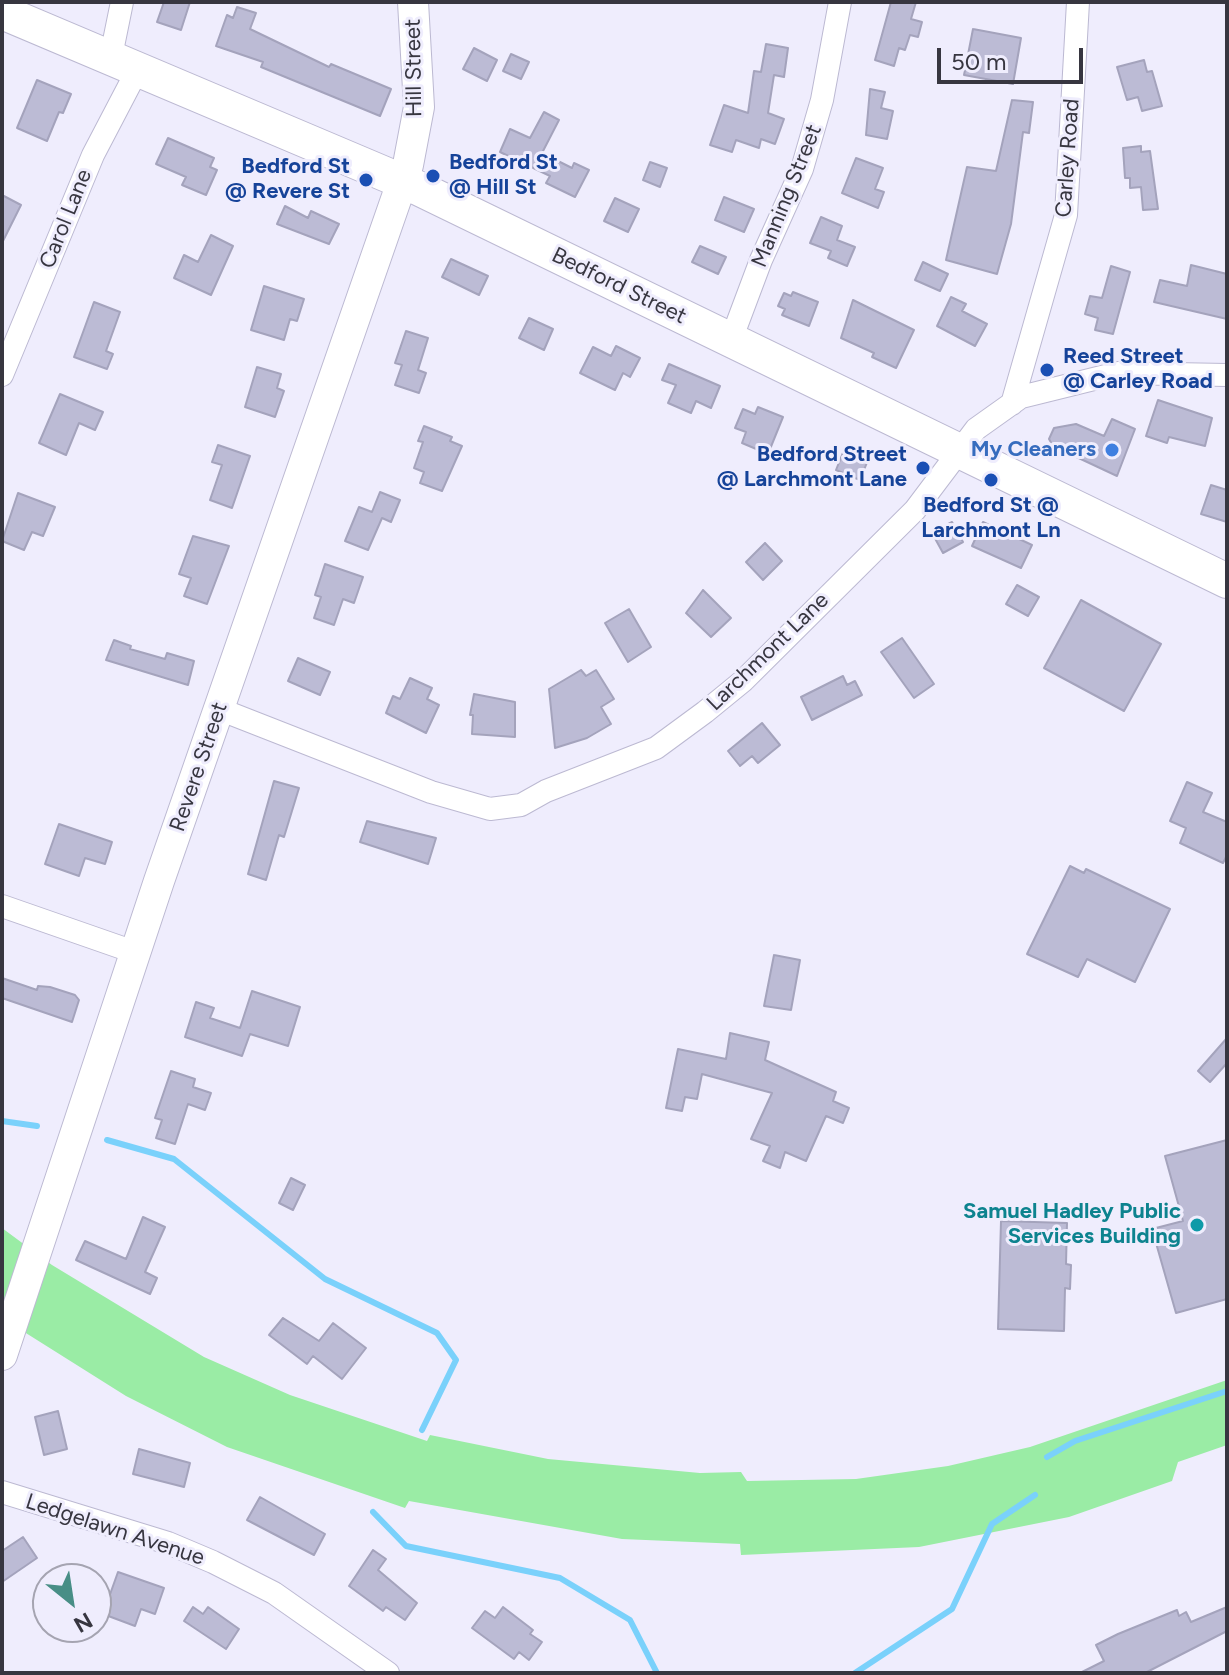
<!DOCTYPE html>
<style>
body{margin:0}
#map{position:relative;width:1229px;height:1675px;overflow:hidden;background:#efedfd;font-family:Figtree,sans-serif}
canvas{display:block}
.frame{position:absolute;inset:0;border:4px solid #373640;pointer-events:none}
.north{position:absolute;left:32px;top:1563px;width:80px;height:80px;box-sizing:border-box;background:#efedfd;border:2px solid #a5a4b1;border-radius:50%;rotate:150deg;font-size:22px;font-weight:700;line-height:32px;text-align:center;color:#373640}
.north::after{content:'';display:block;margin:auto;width:28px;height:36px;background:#488e86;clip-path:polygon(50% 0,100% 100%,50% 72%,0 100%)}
.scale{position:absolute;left:937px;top:48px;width:146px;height:36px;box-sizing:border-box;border:4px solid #373640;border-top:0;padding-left:10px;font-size:24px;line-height:28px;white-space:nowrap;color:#373640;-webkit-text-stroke:6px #efedfd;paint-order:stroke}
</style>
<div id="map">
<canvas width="1229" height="1675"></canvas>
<div class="frame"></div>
<div class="north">N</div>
<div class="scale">50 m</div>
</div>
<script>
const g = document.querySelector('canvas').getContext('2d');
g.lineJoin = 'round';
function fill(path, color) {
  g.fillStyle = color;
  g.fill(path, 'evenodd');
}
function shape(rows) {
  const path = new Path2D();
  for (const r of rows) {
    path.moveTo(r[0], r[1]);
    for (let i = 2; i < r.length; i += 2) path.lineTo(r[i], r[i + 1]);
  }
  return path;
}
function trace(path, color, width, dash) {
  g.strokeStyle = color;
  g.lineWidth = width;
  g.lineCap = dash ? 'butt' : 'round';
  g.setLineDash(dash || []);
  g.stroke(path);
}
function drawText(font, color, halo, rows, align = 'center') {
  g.font = font + ' Figtree,sans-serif';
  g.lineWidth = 6;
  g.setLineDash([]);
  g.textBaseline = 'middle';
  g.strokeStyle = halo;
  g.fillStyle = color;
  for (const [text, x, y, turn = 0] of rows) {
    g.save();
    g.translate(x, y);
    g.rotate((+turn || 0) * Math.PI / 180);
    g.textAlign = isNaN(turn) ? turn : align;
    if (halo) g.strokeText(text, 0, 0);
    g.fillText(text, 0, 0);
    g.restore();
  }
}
fill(shape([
 [2,1228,52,1265,204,1357,290,1395,427,1441,430,1435,548,1459,700,1473,741,1472,747,1481,856,1479,948,1466,1030,1447,1227,1380,1227,1445,1178,1462,1172,1481,1069,1517,919,1547,741,1555,740,1544,622,1539,409,1501,405,1508,227,1447,126,1396,2,1318]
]), '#9aeca5');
trace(shape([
 [2,1121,37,1126],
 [107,1140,174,1159,325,1279,437,1333,456,1360,422,1430],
 [1047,1457,1075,1441,1227,1391],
 [373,1512,406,1546,560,1578,630,1620,657,1673],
 [855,1673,952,1609,992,1524,1035,1495]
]), '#7ad1fb', 6);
const building = shape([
 [164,2,190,2,181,30,157,22,164,2],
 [891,2,916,2,911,19,922,22,918,37,910,35,905,50,899,48,894,66,875,60,891,2],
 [237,7,256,13,250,29,329,67,331,64,391,89,380,116,261,67,263,62,216,46,227,15,233,18,237,7],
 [973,29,1021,38,1013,84,964,75,973,29],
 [766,44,788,48,784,77,774,75,768,113,784,119,775,144,761,139,759,148,736,140,732,152,710,145,724,105,748,113,754,71,761,72,766,44],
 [474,48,497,60,487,81,463,69,474,48],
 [511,54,529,62,521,79,503,71,511,54],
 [1144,60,1147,72,1152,71,1162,106,1142,111,1138,97,1127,100,1117,67,1144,60],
 [37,80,71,94,63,113,59,112,47,141,17,128,37,80],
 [870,89,885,92,881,108,893,111,887,139,866,135,870,89],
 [1012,100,1033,102,1029,133,1023,132,1011,224,997,274,946,260,967,167,996,171,1012,100],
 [544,112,559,120,542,153,572,168,574,163,589,170,575,197,546,183,550,176,500,152,510,129,530,138,544,112],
 [168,138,214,158,210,167,217,170,206,195,182,185,186,177,156,164,168,138],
 [1141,146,1141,152,1150,151,1158,209,1143,210,1141,187,1130,188,1130,178,1125,178,1123,148,1141,146],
 [856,158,883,168,875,189,884,192,878,208,842,193,856,158],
 [650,162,667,168,660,187,643,180,650,162],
 [2,195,21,205,2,243,2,195],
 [724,197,754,209,744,232,715,220,724,197],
 [615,198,639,209,628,232,604,221,615,198],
 [285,206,308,218,311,211,339,224,329,244,277,224,285,206],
 [821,217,842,226,837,240,855,247,847,266,828,258,831,251,810,243,821,217],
 [211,235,233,246,211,295,174,278,184,255,198,262,211,235],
 [700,246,726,257,718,274,692,262,700,246],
 [451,259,488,276,479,295,442,277,451,259],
 [923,262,948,274,940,291,915,280,923,262],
 [1191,265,1227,274,1227,319,1154,302,1160,280,1187,286,1191,265],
 [1111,266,1130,272,1113,334,1095,330,1098,318,1085,314,1090,296,1102,298,1111,266],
 [264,286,304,299,297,321,290,319,284,340,251,330,264,286],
 [793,292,818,302,809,326,782,315,785,309,778,306,784,293,791,296,793,292],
 [951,297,966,304,962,311,987,324,975,346,937,326,951,297],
 [853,300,914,330,896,368,872,357,874,353,841,338,853,300],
 [94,302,120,312,106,351,113,354,107,369,74,357,94,302],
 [529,318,553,329,544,350,519,338,529,318],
 [406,331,428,338,418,370,426,373,419,393,395,385,402,365,395,363,406,331],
 [616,346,640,358,630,377,623,373,615,390,580,373,593,347,611,356,616,346],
 [669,364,720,386,711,408,696,401,691,413,668,403,676,385,662,380,669,364],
 [257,367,281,374,277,388,284,391,275,417,245,407,257,367],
 [60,394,103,412,95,430,79,423,66,455,39,443,60,394],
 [1158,400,1212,418,1205,446,1169,437,1167,443,1146,436,1158,400],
 [758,407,783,417,768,454,742,443,746,432,735,428,743,409,755,414,758,407],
 [1112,419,1135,429,1117,476,1053,446,1049,439,1054,428,1076,424,1104,436,1112,419],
 [424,426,452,437,450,441,462,446,442,491,420,483,424,472,414,468,423,442,418,441,424,426],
 [218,445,250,456,232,508,210,500,222,465,212,462,218,445],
 [844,450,868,460,860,480,836,470,844,450],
 [1211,485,1227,490,1227,522,1201,514,1211,485],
 [380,492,400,500,391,522,382,518,368,550,345,541,359,507,372,512,380,492],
 [18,493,55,507,43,536,32,532,24,550,2,541,18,493],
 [952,522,963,542,943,553,932,533,952,522],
 [983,522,1032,545,1021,568,972,546,983,522],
 [193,536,229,546,207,604,184,596,191,578,179,574,193,536],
 [765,543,782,561,763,580,746,562,765,543],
 [325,564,363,577,354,603,343,599,334,625,314,618,321,597,315,595,325,564],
 [1017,585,1039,597,1028,616,1006,604,1017,585],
 [703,590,731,618,711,637,686,613,703,590],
 [1081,600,1161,644,1124,711,1044,668,1081,600],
 [629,609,651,647,628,662,605,623,629,609],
 [902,638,934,684,914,698,881,652,902,638],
 [114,640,131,646,130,649,165,659,167,653,194,661,188,685,106,660,114,640],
 [298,658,330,672,320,695,288,681,298,658],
 [581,670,586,676,596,670,614,699,601,707,611,724,587,738,555,748,549,689,581,670],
 [843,676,847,685,855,681,862,695,812,720,801,697,843,676],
 [410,678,432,688,427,699,439,705,426,733,386,713,393,696,400,699,410,678],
 [474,694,515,702,515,737,472,734,473,715,470,715,474,694],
 [762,723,780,745,758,763,752,756,740,766,728,751,762,723],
 [274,781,299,788,284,837,279,835,266,880,248,874,274,781],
 [1187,782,1212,793,1203,812,1227,822,1227,855,1223,863,1180,843,1186,828,1170,821,1187,782],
 [367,821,436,838,428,864,360,842,367,821],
 [59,824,112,842,105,864,85,858,79,876,45,864,59,824],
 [1070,866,1084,873,1086,869,1170,909,1135,982,1087,959,1078,977,1027,954,1070,866],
 [774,955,800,960,791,1010,764,1006,774,955],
 [2,978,37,990,38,986,50,987,75,995,79,1000,72,1022,2,998,2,978],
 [252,991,300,1007,288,1046,250,1034,242,1056,185,1037,196,1002,214,1008,210,1018,240,1028,252,991],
 [730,1033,769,1042,765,1060,836,1092,833,1101,849,1108,843,1123,826,1116,806,1161,785,1152,780,1168,763,1161,770,1146,751,1139,772,1093,702,1074,697,1099,685,1097,682,1111,666,1108,678,1049,726,1059,730,1033],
 [1227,1038,1227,1063,1210,1082,1198,1071,1227,1038],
 [171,1071,195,1079,193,1087,211,1093,205,1110,188,1104,175,1144,156,1138,162,1120,155,1118,171,1071],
 [1227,1140,1227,1299,1176,1313,1152,1229,1183,1221,1165,1156,1227,1140],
 [291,1178,305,1185,293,1210,279,1203,291,1178],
 [143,1217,165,1227,145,1272,157,1278,150,1294,76,1260,85,1241,126,1259,143,1217],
 [1001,1221,1067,1223,1066,1264,1071,1265,1070,1289,1065,1288,1064,1331,998,1329,1001,1221],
 [283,1318,319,1341,333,1323,366,1348,342,1379,313,1356,307,1364,269,1335,283,1318],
 [58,1411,67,1449,44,1455,35,1417,58,1411],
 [139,1449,190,1463,184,1487,133,1474,139,1449],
 [260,1497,325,1534,314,1555,247,1520,260,1497],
 [23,1537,37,1558,2,1582,2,1551,23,1537],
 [373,1550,386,1559,378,1570,417,1603,405,1620,386,1607,383,1611,349,1586,373,1550],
 [118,1572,164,1588,155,1614,141,1609,135,1626,103,1614,118,1572],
 [193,1607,203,1614,208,1607,239,1629,226,1649,184,1621,193,1607],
 [503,1607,533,1630,530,1634,542,1642,529,1660,519,1652,514,1659,472,1628,485,1611,495,1618,503,1607],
 [1227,1607,1227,1631,1145,1673,1080,1673,1104,1661,1096,1645,1118,1634,1177,1610,1179,1616,1186,1612,1191,1622,1227,1607]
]);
fill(building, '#bcbbd5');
trace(building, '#a4a3bc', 2);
const street = shape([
 [111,56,122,2],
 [731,340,761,260,802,169,822,100,840,2],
 [2,375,93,155,139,67],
 [1012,404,1066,215,1078,2],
 [219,709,431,792,490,809,521,805,546,791,656,748,705,712,743,681,915,510,976,429,1021,397,1118,373,1227,375],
 [2,906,137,953],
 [2,1492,168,1543,213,1562,274,1593,388,1673]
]);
const secondary = shape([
 [2,1355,159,881,408,165,419,107,413,2]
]);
const primary = shape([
 [2,12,418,188,1227,581]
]);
trace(street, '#bcb9d2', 24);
trace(secondary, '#bcb9d2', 32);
trace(primary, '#bcb9d2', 36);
trace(street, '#fff', 22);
trace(secondary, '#fff', 30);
trace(primary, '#fff', 34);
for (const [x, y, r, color] of [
 [433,176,8,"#1a4fb4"],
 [366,180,8,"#1a4fb4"],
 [1047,370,8,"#1a4fb4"],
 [1112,450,8,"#3f7fe0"],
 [923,468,8,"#1a4fb4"],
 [991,480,8,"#1a4fb4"],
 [1197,1225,8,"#0f9aa8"]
]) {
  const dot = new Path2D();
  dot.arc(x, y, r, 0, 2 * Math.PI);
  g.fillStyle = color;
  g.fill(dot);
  trace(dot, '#efedfd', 3);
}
drawText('22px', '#373640', '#efedfd', [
 ["Hill Street",414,68,-91],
 ["Carley Road",1068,158,-86],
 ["Manning Street",787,196,-68],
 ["Carol Lane",66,219,-68],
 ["Bedford Street",619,286,26],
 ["Larchmont Lane",768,652,-44],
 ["Revere Street",199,767,-71],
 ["Ledgelawn Avenue",115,1530,18]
]);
drawText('bold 22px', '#164399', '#efedfd', [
 ["Bedford St",449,163],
 ["@ Hill St",449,188],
 ["Bedford St",350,167,"right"],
 ["@ Revere St",350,192,"right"],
 ["Reed Street",1063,357],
 ["@ Carley Road",1063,382],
 ["Bedford Street",907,455,"right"],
 ["@ Larchmont Lane",907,480,"right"],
 ["Bedford St @",991,506,"center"],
 ["Larchmont Ln",991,531,"center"]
], 'left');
drawText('bold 22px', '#366cbe', '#efedfd', [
 ["My Cleaners",1096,450]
], 'right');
drawText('bold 22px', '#0d838f', '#efedfd', [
 ["Samuel Hadley Public",1181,1212],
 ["Services Building",1181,1237]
], 'right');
</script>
